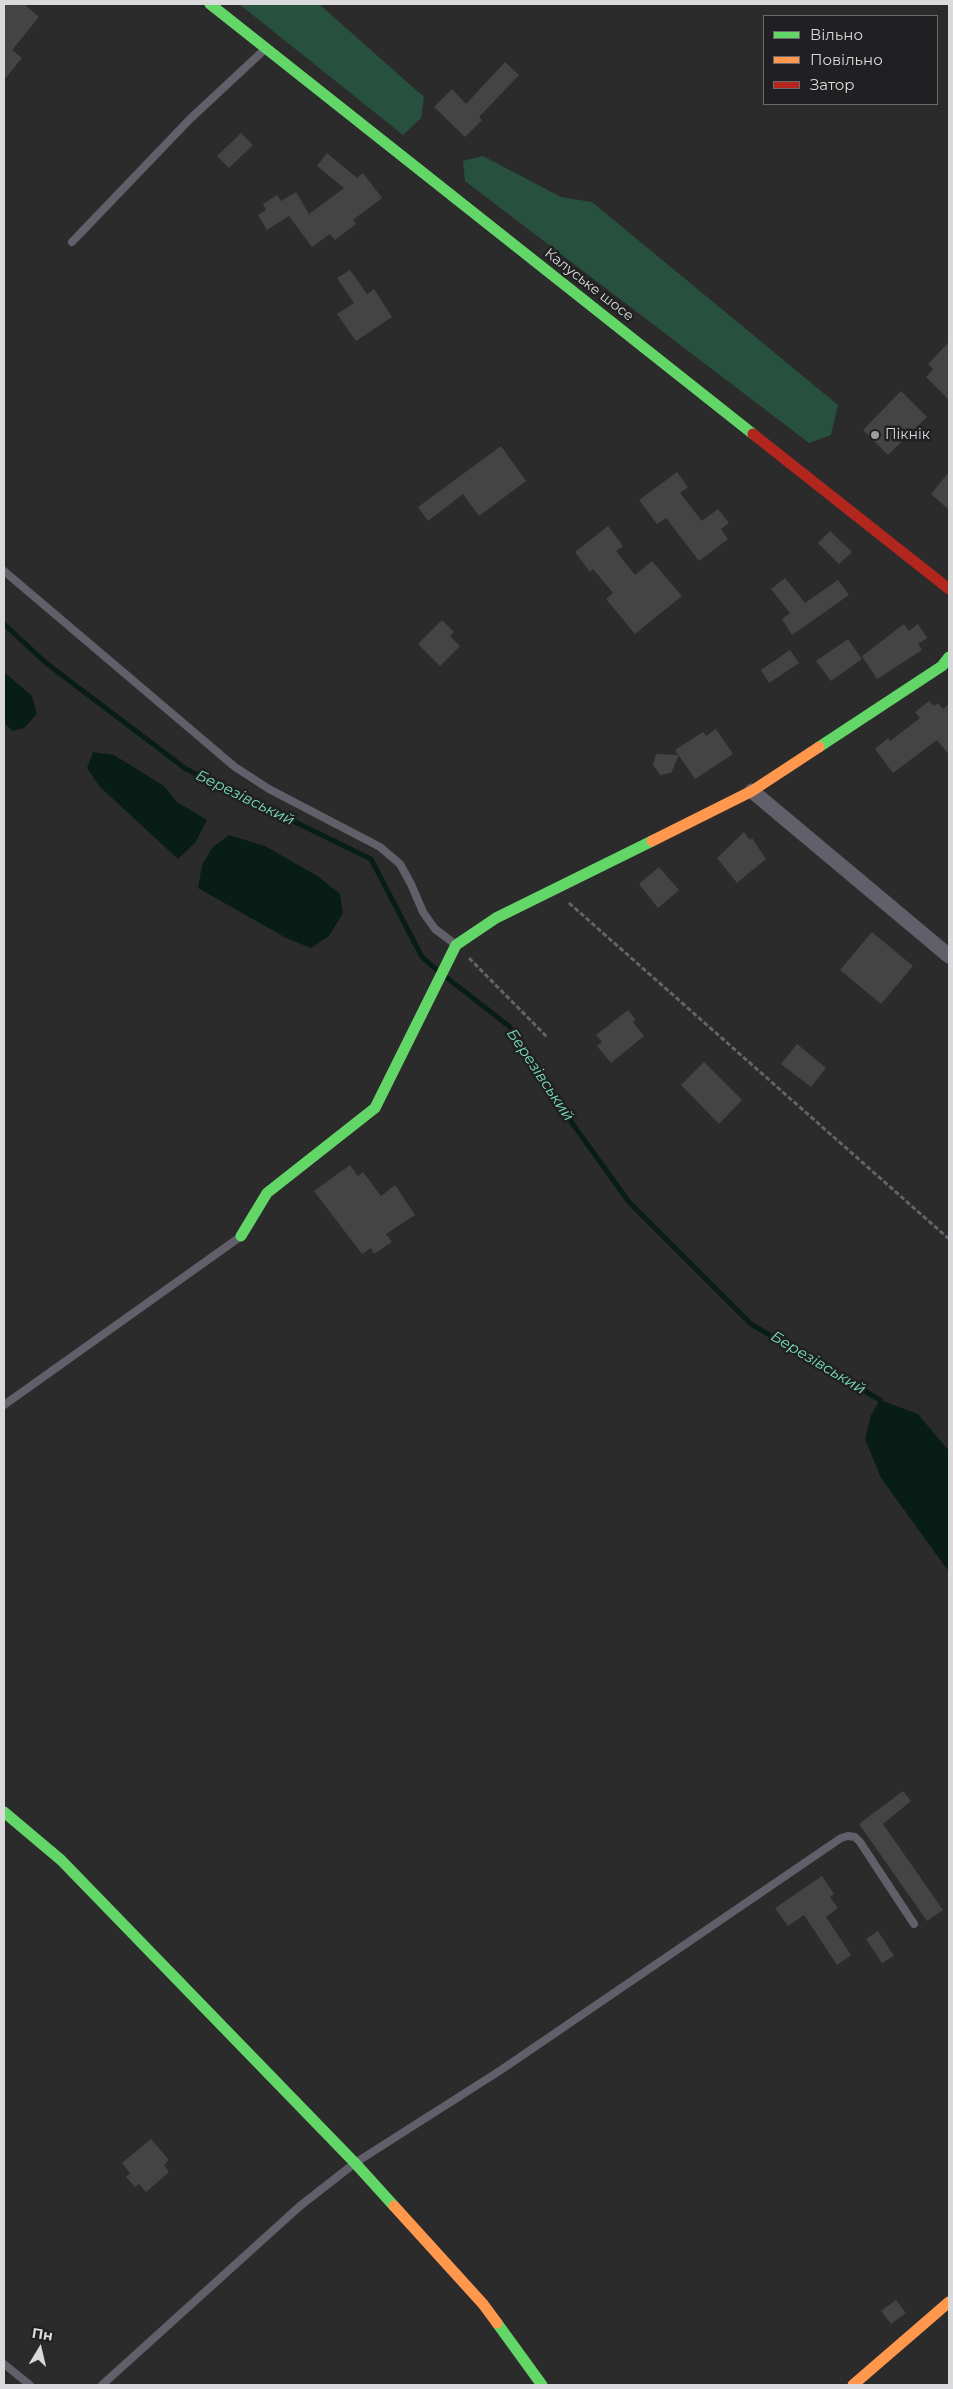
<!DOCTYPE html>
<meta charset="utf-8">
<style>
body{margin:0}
#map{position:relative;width:953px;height:2389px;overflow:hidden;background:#2b2b2b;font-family:Montserrat,sans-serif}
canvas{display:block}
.frame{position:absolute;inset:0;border:5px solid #dadadc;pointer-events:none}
.legend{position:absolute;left:763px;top:15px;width:175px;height:90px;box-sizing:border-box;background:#202022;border:1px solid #6a6a6c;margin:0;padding:6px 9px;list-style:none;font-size:15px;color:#dadadc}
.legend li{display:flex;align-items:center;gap:10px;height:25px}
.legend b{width:25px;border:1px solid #6a6a6c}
.north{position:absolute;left:15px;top:2324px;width:50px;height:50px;-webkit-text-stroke:4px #202022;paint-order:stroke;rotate:9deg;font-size:14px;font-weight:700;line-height:20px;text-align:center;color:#dadadc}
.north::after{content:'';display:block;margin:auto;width:18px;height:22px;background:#dadadc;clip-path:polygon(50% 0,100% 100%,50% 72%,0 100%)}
</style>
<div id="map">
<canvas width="953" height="2389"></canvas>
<div class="frame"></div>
<ul class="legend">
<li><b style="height:6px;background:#63d668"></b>Вільно</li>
<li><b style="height:6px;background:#ff974d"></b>Повільно</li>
<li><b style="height:6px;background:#b3261e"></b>Затор</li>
</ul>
<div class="north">Пн</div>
</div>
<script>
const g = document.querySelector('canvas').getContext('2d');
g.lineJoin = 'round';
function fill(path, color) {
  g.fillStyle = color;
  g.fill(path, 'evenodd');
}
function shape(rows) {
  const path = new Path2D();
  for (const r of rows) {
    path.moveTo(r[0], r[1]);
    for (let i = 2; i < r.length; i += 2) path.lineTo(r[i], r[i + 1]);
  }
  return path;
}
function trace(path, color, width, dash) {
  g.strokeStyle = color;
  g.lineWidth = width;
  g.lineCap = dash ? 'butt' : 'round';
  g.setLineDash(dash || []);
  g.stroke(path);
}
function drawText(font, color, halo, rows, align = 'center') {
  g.font = font + ' Montserrat,sans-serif';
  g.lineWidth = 5;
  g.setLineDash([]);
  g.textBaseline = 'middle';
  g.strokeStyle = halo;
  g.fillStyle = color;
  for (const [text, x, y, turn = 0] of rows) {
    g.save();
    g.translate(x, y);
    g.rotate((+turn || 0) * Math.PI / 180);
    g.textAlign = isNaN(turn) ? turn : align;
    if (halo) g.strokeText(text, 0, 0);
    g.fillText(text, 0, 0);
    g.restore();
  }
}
fill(shape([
 [239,4,319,4,424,97,421,118,403,135],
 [483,156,561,197,592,202,838,405,831,435,809,443,465,181,463,161]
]), '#27503e');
fill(shape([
 [4,672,32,696,37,714,24,728,13,731,4,723],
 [93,752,114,755,164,786,177,802,207,820,195,843,178,859,99,786,87,768],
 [229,835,265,846,319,877,340,894,343,913,329,936,311,948,286,938,198,888,202,865,212,848],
 [880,1400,918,1414,949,1451,949,1572,881,1478,865,1439,871,1415]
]), '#081d15');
trace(shape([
 [4,624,46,663,186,769,371,859,422,957,437,970],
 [446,977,510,1027,559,1105,629,1202,751,1324,880,1400,883,1406]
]), '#081d15', 5);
fill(shape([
 [4,4,24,4,39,17,12,50,22,58,4,80],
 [505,62,519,75,479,117,482,120,465,137,434,107,452,89,466,104],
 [241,133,253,145,229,168,217,156],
 [327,153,357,178,363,173,382,198,353,220,356,224,335,240,330,234,312,247,289,216,267,230,258,215,266,210,263,204,277,195,281,201,296,192,309,214,344,188,317,166],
 [350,270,367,294,374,289,392,317,356,341,337,314,354,303,337,278],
 [949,342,949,400,926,377,933,369,928,364],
 [901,391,927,417,888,455,863,430],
 [501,446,526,481,479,516,463,494,428,521,418,507],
 [677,472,688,487,680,493,702,521,718,509,729,523,721,529,728,539,699,561,666,518,657,524,639,500],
 [949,472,949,510,931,494],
 [608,526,623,546,616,551,635,575,652,561,682,596,635,634,606,599,613,593,593,569,590,572,575,552],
 [830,531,852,552,839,564,818,543],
 [785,578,805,603,838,580,849,595,792,635,782,619,790,613,771,589],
 [442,620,454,632,450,636,460,646,440,666,418,644],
 [904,624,909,631,918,624,927,638,918,644,922,650,877,679,862,656],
 [848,639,862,659,831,681,816,661],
 [790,650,799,663,769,683,761,670],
 [929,701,934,706,938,703,943,709,949,704,949,755,937,740,893,773,875,749,888,738,890,741,920,718,915,712],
 [716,729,733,754,695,779,675,750,703,732,706,736],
 [656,754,679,755,671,773,660,775,653,765],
 [744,832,750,840,752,838,766,859,737,883,717,858],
 [659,867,679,890,658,908,639,884],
 [872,932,913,966,881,1004,840,970],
 [628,1010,636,1020,633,1022,644,1036,611,1063,597,1046,602,1042,596,1035],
 [797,1044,826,1068,811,1087,781,1064],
 [704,1062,742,1100,719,1124,681,1085],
 [350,1165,358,1176,363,1172,381,1196,395,1185,415,1215,386,1234,392,1242,374,1254,371,1248,362,1254,314,1191],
 [903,1791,911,1801,883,1824,943,1910,927,1921,859,1824],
 [822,1876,834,1894,830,1897,838,1908,826,1917,851,1955,837,1965,804,1915,788,1926,775,1908],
 [878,1931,894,1956,882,1963,866,1939],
 [151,2139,169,2160,164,2165,169,2172,146,2192,139,2184,135,2187,126,2177,130,2173,122,2163],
 [896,2300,906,2313,891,2324,881,2311]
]), '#444');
trace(shape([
 [569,903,949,1239],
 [469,958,548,1038]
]), '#63636a', 3, [5, 2.5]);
trace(shape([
 [72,242,190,119,263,51],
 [4,571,235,767,269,789,380,847,400,864,411,884,423,912,435,929,455,944],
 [4,1405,240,1237],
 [4,2364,30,2385],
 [102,2385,300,2206,355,2163,501,2070,841,1838,848,1836,855,1837,860,1842,914,1924]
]), '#61606a', 8);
trace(shape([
 [752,791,949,956]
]), '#61606a', 15);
trace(shape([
 [210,4,753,434],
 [819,747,942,666,949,657],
 [241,1236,267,1193,375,1108,456,945,496,918,652,841],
 [4,1812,61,1860,355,2163,394,2206],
 [497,2323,542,2385]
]), '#63d668', 11);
trace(shape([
 [652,841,752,791,819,747],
 [394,2206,483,2304,497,2323],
 [853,2385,949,2302]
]), '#ff974d', 11);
trace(shape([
 [753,434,949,589]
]), '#b3261e', 11);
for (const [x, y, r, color] of [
 [875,435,5,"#9d9d9e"]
]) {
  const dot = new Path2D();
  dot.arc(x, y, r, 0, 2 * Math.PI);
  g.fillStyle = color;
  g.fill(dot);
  trace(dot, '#202022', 2);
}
drawText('14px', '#dadadc', '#202022', [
 ["Калуське шосе",589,285,38]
]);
drawText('14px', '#dadadc', '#202022', [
 ["Пікнік",885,435]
], 'left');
drawText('italic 15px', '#77e0b1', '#202022', [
 ["Березівський",245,798,26],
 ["Березівський",540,1075,56],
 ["Березівський",818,1363,31]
]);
</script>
